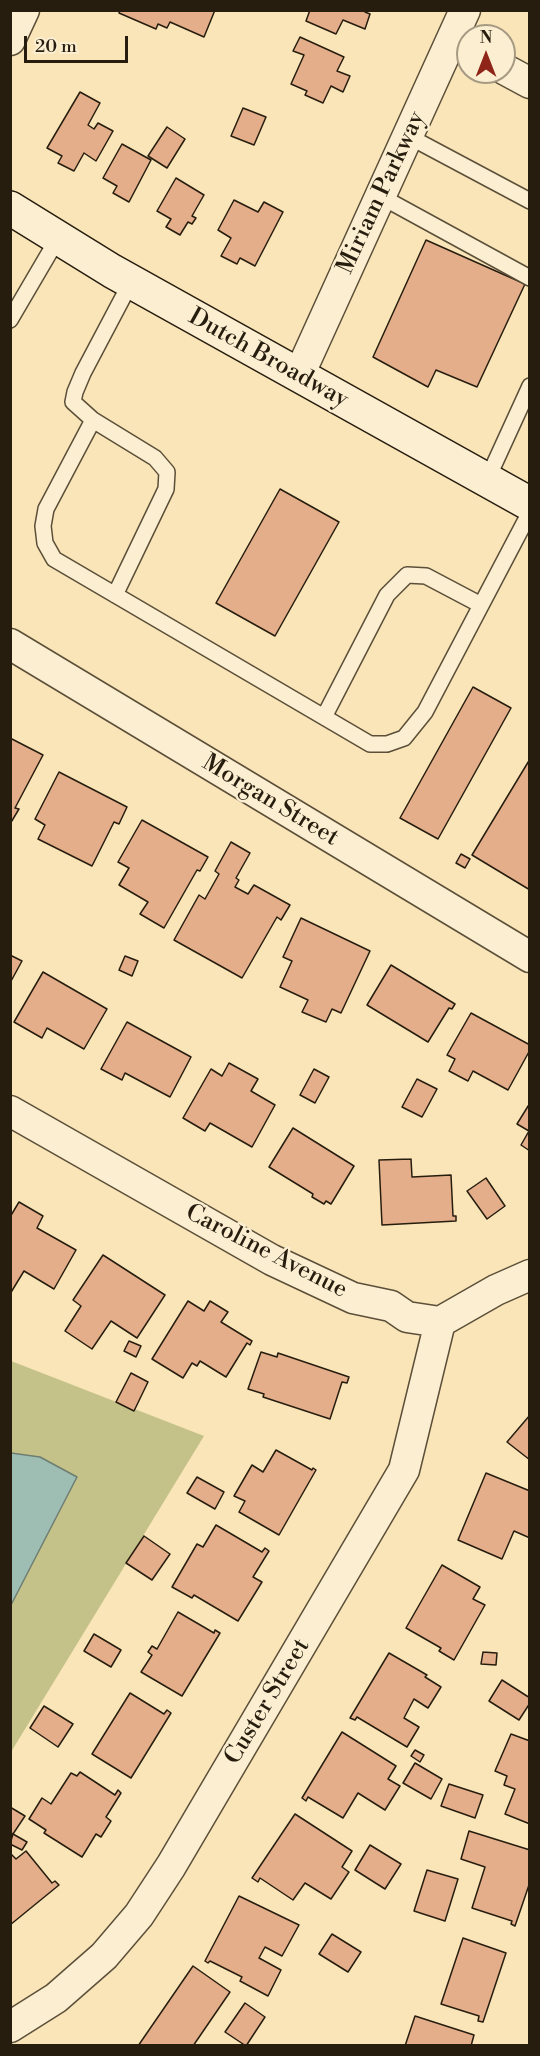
<!DOCTYPE html>
<style>
body{margin:0}
#map{position:relative;width:540px;height:2056px;overflow:hidden;background:#f9e5b8;font-family:"Libre Bodoni",serif}
canvas{display:block}
.frame{position:absolute;inset:0;border:12px solid #271d0f;pointer-events:none}
.north{position:absolute;left:456px;top:24px;width:60px;height:60px;box-sizing:border-box;background:#fbeed1;border:2px solid #a69a83;border-radius:50%;rotate:0deg;font-size:16px;font-weight:700;line-height:24px;text-align:center;color:#271d0f}
.north::after{content:'';display:block;margin:auto;width:21px;height:27px;background:#8f2418;clip-path:polygon(50% 0,100% 100%,50% 72%,0 100%)}
.scale{position:absolute;left:24px;top:36px;width:104px;height:27px;box-sizing:border-box;border:3px solid #271d0f;border-top:0;padding-left:8px;font-size:18px;line-height:21px;white-space:nowrap;color:#271d0f;-webkit-text-stroke:4px #fbeed1;paint-order:stroke}
</style>
<div id="map">
<canvas width="540" height="2056"></canvas>
<div class="frame"></div>
<div class="north">N</div>
<div class="scale">20 m</div>
</div>
<script>
const g = document.querySelector('canvas').getContext('2d');
g.lineJoin = 'round';
function fill(path, color) {
  g.fillStyle = color;
  g.fill(path, 'evenodd');
}
function shape(rows) {
  const path = new Path2D();
  for (const r of rows) {
    path.moveTo(r[0], r[1]);
    for (let i = 2; i < r.length; i += 2) path.lineTo(r[i], r[i + 1]);
  }
  return path;
}
function trace(path, color, width, dash) {
  g.strokeStyle = color;
  g.lineWidth = width;
  g.lineCap = dash ? 'butt' : 'round';
  g.setLineDash(dash || []);
  g.stroke(path);
}
function drawText(font, color, halo, rows, align = 'center') {
  g.font = font + ' "Libre Bodoni",serif';
  g.lineWidth = 5;
  g.setLineDash([]);
  g.textBaseline = 'middle';
  g.strokeStyle = halo;
  g.fillStyle = color;
  for (const [text, x, y, turn = 0] of rows) {
    g.save();
    g.translate(x, y);
    g.rotate((+turn || 0) * Math.PI / 180);
    g.textAlign = isNaN(turn) ? turn : align;
    if (halo) g.strokeText(text, 0, 0);
    g.fillText(text, 0, 0);
    g.restore();
  }
}
fill(shape([
 [11,1361,204,1436,11,1752]
]), '#c5c289');
const water = shape([
 [11,1453,40,1457,77,1477,11,1605,11,1453]
]);
fill(water, '#9ebeb4');
trace(water, '#6e7e72', 1.5);
const building = shape([
 [120,10,215,10,204,37,170,22,167,28,158,24,156,29,119,13,120,10],
 [310,10,366,10,365,12,370,14,365,29,343,20,336,34,306,21,310,10],
 [300,37,344,57,337,71,350,76,343,92,331,86,323,103,305,95,307,91,291,84,304,55,293,51,300,37],
 [80,92,100,103,88,125,94,129,98,123,113,131,96,161,84,153,74,171,58,163,62,156,47,148,80,92],
 [243,108,266,117,254,145,231,136,243,108],
 [167,127,185,139,167,168,148,156,167,127],
 [122,144,151,160,129,202,113,193,117,186,103,178,122,144],
 [176,178,204,195,192,216,196,218,192,224,188,222,180,235,166,227,171,219,157,211,176,178],
 [234,200,258,212,264,202,283,212,255,266,240,258,237,264,221,256,231,238,218,230,234,200],
 [426,240,525,284,477,387,436,370,428,387,373,357,426,240],
 [280,489,339,522,275,636,216,603,280,489],
 [473,687,511,708,438,839,400,818,473,687],
 [10,738,43,755,15,808,19,809,10,824,10,738],
 [530,759,530,890,472,855,530,759],
 [59,772,127,807,119,824,114,822,92,866,38,839,45,825,35,819,59,772],
 [142,820,208,857,200,871,197,870,164,928,140,914,148,902,119,885,129,868,118,862,142,820],
 [231,842,250,853,236,878,239,880,235,887,248,894,254,885,290,905,281,920,277,917,242,978,174,940,199,895,205,899,219,874,215,871,231,842],
 [461,854,470,859,465,868,456,863,461,854],
 [301,918,370,951,341,1013,332,1009,326,1022,302,1012,308,1000,280,987,292,961,283,957,301,918],
 [10,955,22,961,10,983,10,955],
 [125,956,138,961,132,976,119,970,125,956],
 [391,965,455,1004,452,1009,449,1008,428,1042,367,1005,391,965],
 [43,972,107,1009,84,1049,47,1028,42,1038,14,1022,43,972],
 [471,1013,530,1045,530,1050,508,1090,473,1071,468,1081,449,1071,455,1059,447,1055,471,1013],
 [127,1022,191,1057,170,1097,125,1073,122,1080,101,1069,127,1022],
 [229,1063,258,1079,251,1091,275,1105,252,1147,210,1123,205,1131,183,1118,211,1069,222,1076,229,1063],
 [314,1069,329,1077,315,1103,300,1095,314,1069],
 [417,1079,437,1089,422,1117,402,1107,417,1079],
 [530,1103,530,1151,521,1145,529,1131,517,1124,530,1103],
 [293,1128,354,1166,331,1204,326,1201,324,1204,312,1197,313,1194,269,1167,293,1128],
 [411,1159,412,1177,451,1175,453,1216,456,1216,456,1221,382,1225,379,1160,411,1159],
 [486,1178,505,1206,487,1219,467,1191,486,1178],
 [19,1202,43,1216,37,1228,76,1250,54,1289,24,1271,10,1294,10,1217,19,1202],
 [103,1255,165,1295,137,1338,111,1321,92,1349,65,1331,81,1306,73,1300,103,1255],
 [188,1301,204,1311,210,1301,228,1312,221,1322,252,1341,250,1345,247,1343,226,1377,200,1361,197,1366,192,1363,183,1378,152,1359,188,1301],
 [129,1341,141,1346,136,1357,124,1351,129,1341],
 [261,1352,277,1357,278,1353,349,1377,347,1383,342,1382,330,1419,263,1397,264,1394,248,1389,261,1352],
 [131,1373,148,1382,134,1411,116,1402,131,1373],
 [530,1415,530,1460,507,1442,530,1415],
 [276,1450,312,1470,313,1468,316,1470,279,1535,239,1512,245,1501,234,1496,252,1465,263,1472,276,1450],
 [486,1473,530,1491,530,1538,514,1531,502,1559,458,1540,486,1473],
 [197,1477,224,1492,215,1509,187,1493,197,1477],
 [216,1525,262,1552,265,1548,269,1551,253,1577,262,1582,238,1621,194,1595,192,1598,172,1587,197,1544,203,1547,216,1525],
 [144,1536,170,1554,152,1580,126,1563,144,1536],
 [442,1565,480,1587,473,1599,485,1605,454,1660,439,1651,441,1648,406,1628,442,1565],
 [178,1612,214,1633,215,1630,220,1633,182,1696,141,1672,152,1655,148,1652,152,1646,157,1649,178,1612],
 [94,1634,121,1650,111,1667,84,1651,94,1634],
 [483,1652,497,1653,496,1665,481,1664,483,1652],
 [389,1653,427,1675,425,1677,441,1687,428,1708,414,1699,404,1718,419,1727,407,1747,357,1717,355,1720,350,1718,389,1653],
 [502,1680,530,1698,530,1703,519,1720,489,1701,502,1680],
 [130,1693,164,1714,167,1710,171,1713,131,1778,92,1754,130,1693],
 [44,1706,73,1724,58,1747,30,1728,44,1706],
 [342,1732,396,1766,388,1779,400,1786,385,1810,358,1793,343,1818,308,1797,306,1801,302,1798,342,1732],
 [511,1734,530,1741,530,1824,505,1814,515,1789,504,1785,507,1776,495,1771,511,1734],
 [415,1750,424,1755,420,1762,411,1756,415,1750],
 [415,1763,442,1779,431,1799,403,1783,415,1763],
 [80,1772,115,1795,118,1790,121,1793,106,1817,111,1821,101,1837,96,1834,82,1857,44,1833,46,1830,29,1819,42,1798,51,1804,71,1773,77,1776,80,1772],
 [449,1784,483,1795,475,1818,441,1806,449,1784],
 [10,1807,25,1816,13,1834,10,1832,10,1807],
 [295,1814,352,1851,342,1867,349,1872,331,1899,305,1883,293,1900,260,1878,258,1882,252,1878,295,1814],
 [469,1831,530,1850,530,1882,515,1926,511,1924,512,1921,472,1908,485,1867,461,1859,469,1831],
 [13,1834,27,1842,22,1850,10,1844,13,1834],
 [370,1845,401,1864,385,1889,355,1870,370,1845],
 [26,1851,52,1883,55,1881,59,1885,10,1925,10,1853,16,1859,26,1851],
 [427,1870,458,1879,445,1921,414,1911,427,1870],
 [239,1896,299,1925,282,1956,265,1947,259,1958,281,1970,268,1996,240,1981,242,1977,210,1961,208,1963,205,1961,239,1896],
 [332,1934,361,1952,348,1972,319,1954,332,1934],
 [463,1938,506,1953,483,2022,478,2021,479,2016,441,2004,463,1938],
 [193,1966,230,1992,193,2046,138,2046,193,1966],
 [245,2003,265,2017,246,2046,225,2032,245,2003],
 [415,2016,474,2035,471,2046,405,2046,415,2016]
]);
fill(building, '#e3ae89');
trace(building, '#271d0f', 1.5);
const lane = shape([
 [408,136,530,201],
 [380,196,530,278],
 [10,320,58,238],
 [93,420,46,509,43,526,45,543,54,559,370,744,387,744,404,738,425,712,530,512],
 [487,480,530,386],
 [115,595,166,489,167,472,155,458,93,420,73,402,75,392,83,373,131,282],
 [324,717,387,595,407,575,426,576,481,605]
]);
const street = shape([
 [10,40,24,10],
 [504,69,530,83],
 [299,375,465,10],
 [10,644,530,957],
 [10,1111,272,1260,353,1298,391,1306,407,1317,440,1322,496,1290,530,1275],
 [10,2027,56,1998,104,1956,139,1915,171,1866,404,1470,440,1322]
]);
const secondary = shape([
 [10,208,112,271,530,504]
]);
trace(lane, '#5c4f39', 18);
trace(street, '#5c4f39', 33);
trace(secondary, '#271d0f', 36);
trace(lane, '#fbeed1', 15);
trace(street, '#fbeed1', 30);
trace(secondary, '#fbeed1', 33);
drawText('24px', '#271d0f', '#fbeed1', [
 ["Miriam Parkway",382,193,-65],
 ["Dutch Broadway",268,359,29],
 ["Morgan Street",270,801,31],
 ["Caroline Avenue",266,1252,27],
 ["Custer Street",268,1702,-59]
]);
</script>
